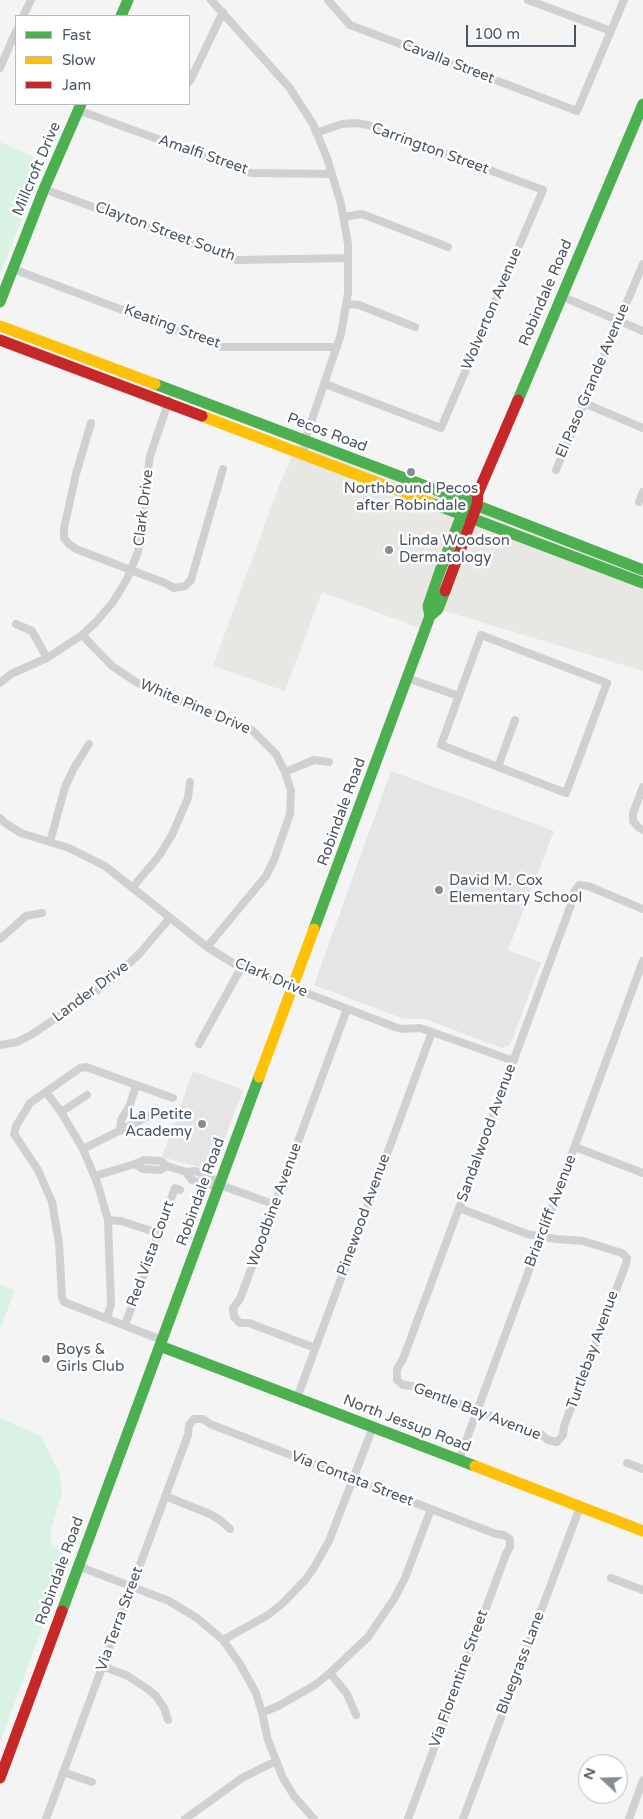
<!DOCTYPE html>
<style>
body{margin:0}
#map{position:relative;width:643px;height:1819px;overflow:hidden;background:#f4f4f4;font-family:"Varela Round",sans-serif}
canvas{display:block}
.legend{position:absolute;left:15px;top:15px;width:175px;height:90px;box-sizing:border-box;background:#fff;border:1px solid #b7bbc0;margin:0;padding:6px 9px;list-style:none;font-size:15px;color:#4a5661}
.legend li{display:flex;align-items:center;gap:10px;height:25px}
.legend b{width:25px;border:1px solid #b7bbc0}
.north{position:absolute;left:578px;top:1754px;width:50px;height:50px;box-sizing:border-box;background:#fff;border:1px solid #b7bbc0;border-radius:50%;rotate:291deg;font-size:14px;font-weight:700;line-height:20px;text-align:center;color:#4a5661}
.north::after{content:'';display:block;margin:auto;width:18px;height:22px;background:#868d94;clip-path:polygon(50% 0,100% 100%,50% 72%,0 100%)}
.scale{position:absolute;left:466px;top:25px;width:110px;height:22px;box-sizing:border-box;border:2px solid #4a5661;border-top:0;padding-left:6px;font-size:15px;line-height:18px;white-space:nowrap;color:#4a5661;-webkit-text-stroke:4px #fff;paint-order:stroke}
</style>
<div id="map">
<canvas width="643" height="1819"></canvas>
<ul class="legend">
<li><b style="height:6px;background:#4caf50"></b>Fast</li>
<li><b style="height:6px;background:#ffc107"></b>Slow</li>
<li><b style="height:6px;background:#c62828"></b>Jam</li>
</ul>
<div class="north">N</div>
<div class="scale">100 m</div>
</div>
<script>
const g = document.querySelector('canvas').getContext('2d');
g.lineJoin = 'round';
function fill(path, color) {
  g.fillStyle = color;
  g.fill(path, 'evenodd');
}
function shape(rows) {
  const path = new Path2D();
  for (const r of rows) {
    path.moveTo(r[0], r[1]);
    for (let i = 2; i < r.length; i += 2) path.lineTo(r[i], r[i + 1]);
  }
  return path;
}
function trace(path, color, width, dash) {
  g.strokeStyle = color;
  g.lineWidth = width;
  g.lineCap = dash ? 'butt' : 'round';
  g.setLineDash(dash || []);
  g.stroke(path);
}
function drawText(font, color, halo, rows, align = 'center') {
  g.font = font + ' "Varela Round",sans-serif';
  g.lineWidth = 5;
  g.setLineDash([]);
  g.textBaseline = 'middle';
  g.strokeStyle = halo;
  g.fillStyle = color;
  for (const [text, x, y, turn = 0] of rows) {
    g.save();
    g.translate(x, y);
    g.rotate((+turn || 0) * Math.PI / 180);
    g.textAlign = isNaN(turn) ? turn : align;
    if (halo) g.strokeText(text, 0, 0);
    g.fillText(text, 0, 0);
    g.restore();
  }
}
fill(shape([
 [298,443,471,508,422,629,322,592,285,691,213,666,278,488],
 [476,509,643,574,643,671,438,609]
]), '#e8e7e3');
fill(shape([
 [391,771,554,831,508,950,541,963,510,1045,502,1048,425,1019,404,1019,314,985],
 [193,1071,243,1090,215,1164,211,1168,204,1169,162,1157]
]), '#e6e5e6');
fill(shape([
 [0,142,45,162,0,275],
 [0,1284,15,1290,0,1329],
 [0,1418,41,1436,60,1474,62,1492,50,1533,52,1545,68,1558,0,1742]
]), '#d9f2e3');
trace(shape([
 [211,0,289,87,313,124,327,158,341,204,348,244,348,293,341,334,305,440,304,455],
 [328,0,350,25,577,111,624,0],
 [528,0,611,31],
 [23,16,31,0],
 [0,68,16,31],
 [190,81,223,12],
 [78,110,251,173,332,174],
 [316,133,342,124,356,123,368,125,543,190,441,428,325,384],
 [44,189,237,260,348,258],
 [343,217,362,214,448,247],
 [13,269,221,347,337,347],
 [561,296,643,331],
 [346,304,359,305,415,327],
 [584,403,643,428],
 [91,423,76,474,64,528,64,538,69,544,76,549,165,583,174,588,185,586,191,580,223,469],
 [556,470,643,264],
 [639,502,643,492],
 [16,624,32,631,47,658],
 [82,635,112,666,136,682,161,694,237,722,252,730,276,754,285,772,291,791,290,814,274,860,266,876,207,947],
 [481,635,607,683,566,793,441,745,481,635],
 [407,678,459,696],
 [0,683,11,674,47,658,82,635,96,622,113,602,127,579,138,552,145,518,146,485,150,456,169,400],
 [498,767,515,720],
 [285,772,314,760,329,762],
 [643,787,633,813,633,821,639,828,643,830],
 [0,818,5,823,21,833,69,848,105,866,207,947,241,968,395,1027,402,1029,420,1028,432,1032,514,1061],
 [50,842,65,787,74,768,89,744],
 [132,888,159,856,172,835,188,798,190,782],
 [0,939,26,916,42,913],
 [199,1044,241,968],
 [0,1045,17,1042,31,1035,96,991,117,975,140,953,169,919],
 [46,1092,61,1112,83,1149,98,1185,108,1220,111,1304,107,1318],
 [61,1112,87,1095],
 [120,1131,121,1120,130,1105,136,1085],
 [575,1147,643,1173],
 [83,1149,149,1116],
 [135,1164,143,1169,160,1170,167,1166],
 [186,1172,192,1180,206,1185,220,1185],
 [95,1176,135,1164,144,1160,161,1161,167,1166,186,1172,195,1171,209,1176,220,1185,276,1205],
 [459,1208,527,1234,556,1239,583,1241,622,1253,627,1258,626,1264,564,1426,563,1435,557,1442,548,1440,542,1435,412,1386,403,1385,397,1380,397,1369,403,1359,459,1208,572,902,574,892,579,885,588,886,643,909],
 [108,1220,121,1221,158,1233],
 [125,1325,175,1188,180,1190],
 [162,1340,64,1302,62,1297,59,1243,52,1202,38,1170,14,1134,16,1126,30,1103,80,1068,86,1067,173,1098],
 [315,1348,249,1323,240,1323,234,1317,233,1308,240,1299,347,1009],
 [297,1398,432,1032],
 [459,1460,643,961],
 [627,1463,643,1469],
 [165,1496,210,1514,220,1520,230,1529],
 [78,1566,169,1601,197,1618,223,1640,240,1664,256,1693,262,1713,268,1740,283,1778,294,1796,314,1819],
 [611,1578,643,1590],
 [223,1640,268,1615,283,1603,306,1579,315,1566,329,1541,373,1427],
 [102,1666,128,1676,149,1690,156,1696,164,1708,168,1720],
 [330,1673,347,1694,356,1715],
 [262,1713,280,1705,315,1685,330,1673,368,1637,394,1599,405,1578,431,1509],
 [63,1772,92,1782],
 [46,1819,188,1435,189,1425,194,1419,203,1419,210,1424,496,1534,504,1535,510,1539,510,1547,506,1554,408,1819],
 [185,1819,242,1778,276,1761],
 [463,1819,580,1507],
 [629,1819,643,1780]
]), '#ced0d2', 8);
trace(shape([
 [121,16,128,0],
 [0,302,44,189,81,104],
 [155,384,468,502,643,570],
 [518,400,643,104],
 [431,503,643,583],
 [430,616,428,606,440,571,462,514,468,502,475,496],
 [314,929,430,616,438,609,445,591],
 [160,1346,475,1466],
 [62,1611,259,1077]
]), '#4caf50', 11);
trace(shape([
 [0,326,155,384],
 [202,416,431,503],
 [259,1077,314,929],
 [475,1466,643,1531]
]), '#ffc107', 11);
trace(shape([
 [0,340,202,416],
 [445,591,477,505,478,493,518,400],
 [0,1778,62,1611]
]), '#c62828', 11);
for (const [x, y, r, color] of [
 [411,472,5,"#868d94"],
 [389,550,5,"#868d94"],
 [439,890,5,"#868d94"],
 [202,1124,5,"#868d94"],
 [46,1359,5,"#868d94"]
]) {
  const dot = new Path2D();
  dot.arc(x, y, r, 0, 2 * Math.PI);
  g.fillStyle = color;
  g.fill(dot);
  trace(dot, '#fff', 2);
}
drawText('15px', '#4a5661', '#fff', [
 ["Cavalla Street",448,62,21],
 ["Carrington Street",430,149,20],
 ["Amalfi Street",203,155,19],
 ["Millcroft Drive",37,169,-67],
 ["Clayton Street South",165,232,20],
 ["Robindale Road",546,293,-67],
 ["Wolverton Avenue",492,309,-67],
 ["Keating Street",172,327,20],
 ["El Paso Grande Avenue",593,381,-67],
 ["Pecos Road",327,433,21],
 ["Clark Drive",144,508,-83],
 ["White Pine Drive",195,707,23],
 ["Robindale Road",342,812,-70],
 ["Clark Drive",271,978,23],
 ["Lander Drive",91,992,-37],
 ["Sandalwood Avenue",487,1133,-70],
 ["Robindale Road",201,1192,-70],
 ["Woodbine Avenue",275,1205,-70],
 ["Briarcliff Avenue",551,1211,-69],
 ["Pinewood Avenue",364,1215,-70],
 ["Red Vista Court",151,1254,-70],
 ["Turtlebay Avenue",593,1350,-70],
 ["Gentle Bay Avenue",477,1412,21],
 ["North Jessup Road",407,1424,21],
 ["Via Contata Street",352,1479,21],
 ["Robindale Road",60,1571,-70],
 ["Via Terra Street",120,1619,-70],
 ["Bluegrass Lane",521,1663,-69],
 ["Via Florentine Street",459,1679,-70]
]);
drawText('15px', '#4a5661', '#fff', [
 ["Northbound Pecos",411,489,"center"],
 ["after Robindale",411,506,"center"],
 ["Linda Woodson",399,541],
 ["Dermatology",399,558],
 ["David M. Cox",449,881],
 ["Elementary School",449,898],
 ["La Petite",192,1115,"right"],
 ["Academy",192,1132,"right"],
 ["Boys &",56,1350],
 ["Girls Club",56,1367]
], 'left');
</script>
